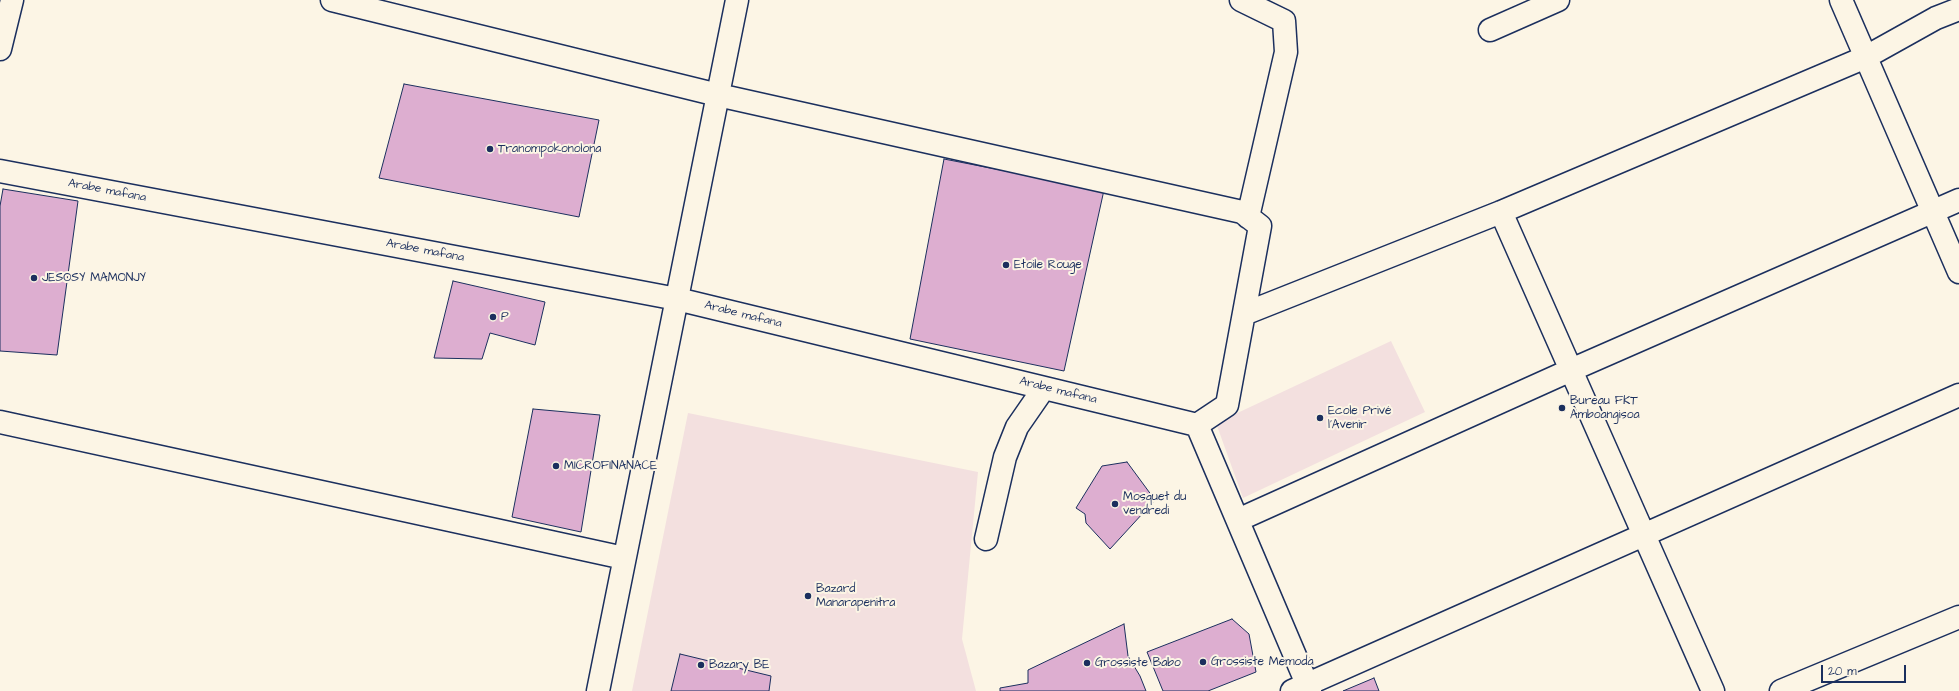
<!DOCTYPE html>
<meta charset="utf-8">
<style>
body{margin:0}
#map{position:relative;width:1959px;height:691px;overflow:hidden;background:#fcf5e5;font-family:"Architects Daughter",sans-serif}
canvas{display:block}
.scale{position:absolute;left:1821px;top:665px;width:85px;height:18px;box-sizing:border-box;border:2px solid #1b2f5e;border-top:0;padding-left:5px;font-size:12px;line-height:14px;white-space:nowrap;color:#1b2f5e;-webkit-text-stroke:3px #fcf5e5;paint-order:stroke}
</style>
<div id="map">
<canvas width="1959" height="691"></canvas>
<div class="scale">20 m</div>
</div>
<script>
const g = document.querySelector('canvas').getContext('2d');
g.lineJoin = 'round';
function fill(path, color) {
  g.fillStyle = color;
  g.fill(path, 'evenodd');
}
function shape(rows) {
  const path = new Path2D();
  for (const r of rows) {
    path.moveTo(r[0], r[1]);
    for (let i = 2; i < r.length; i += 2) path.lineTo(r[i], r[i + 1]);
  }
  return path;
}
function trace(path, color, width, dash) {
  g.strokeStyle = color;
  g.lineWidth = width;
  g.lineCap = dash ? 'butt' : 'round';
  g.setLineDash(dash || []);
  g.stroke(path);
}
function drawText(font, color, halo, rows, align = 'center') {
  g.font = font + ' "Architects Daughter",sans-serif';
  g.lineWidth = 4;
  g.setLineDash([]);
  g.textBaseline = 'middle';
  g.strokeStyle = halo;
  g.fillStyle = color;
  for (const [text, x, y, turn = 0] of rows) {
    g.save();
    g.translate(x, y);
    g.rotate((+turn || 0) * Math.PI / 180);
    g.textAlign = isNaN(turn) ? turn : align;
    if (halo) g.strokeText(text, 0, 0);
    g.fillText(text, 0, 0);
    g.restore();
  }
}
fill(shape([
 [1391,341,1425,412,1243,498,1216,423],
 [688,413,978,472,962,639,976,691,632,691]
]), '#f3e0df');
const building = shape([
 [404,84,599,120,579,217,379,178,404,84],
 [944,159,1104,190,1064,371,910,339,944,159],
 [3,189,78,201,57,355,0,351,0,206,3,189],
 [453,281,545,302,535,345,490,333,482,359,434,358,453,281],
 [533,409,600,415,581,532,512,517,533,409],
 [1127,462,1155,500,1110,549,1086,523,1085,514,1076,508,1102,466,1127,462],
 [1232,619,1249,634,1256,672,1208,691,1163,691,1147,652,1232,619],
 [1124,624,1128,656,1140,676,1146,691,1000,691,1000,688,1028,683,1028,670,1124,624],
 [680,654,771,676,769,691,671,691,680,654],
 [1374,678,1379,691,1343,691,1374,678]
]);
fill(building, '#ddaed0');
trace(building, '#1b2f5e', 1);
const minor = shape([
 [332,0,718,95,1242,212,1260,226,1227,405,1197,425],
 [1241,0,1284,21,1286,52,1248,217],
 [1841,0,1959,272],
 [1490,30,1558,0],
 [0,49,12,0],
 [0,171,677,299,1197,425,1310,691],
 [1501,212,1713,691],
 [1244,314,1501,212,1866,57,1936,18,1959,9],
 [0,422,624,558],
 [1238,520,1571,370,1959,200],
 [986,539,1005,457,1017,427,1044,388],
 [598,691,737,0],
 [1292,691,1959,395],
 [1781,691,1959,617]
]);
trace(minor, '#1b2f5e', 25);
trace(minor, '#fcf5e5', 22);
for (const [x, y, r, color] of [
 [490,149,4,"#1b2f5e"],
 [1006,265,4,"#1b2f5e"],
 [34,278,4,"#1b2f5e"],
 [493,317,4,"#1b2f5e"],
 [1562,408,4,"#1b2f5e"],
 [1320,418,4,"#1b2f5e"],
 [556,466,4,"#1b2f5e"],
 [1115,504,4,"#1b2f5e"],
 [808,596,4,"#1b2f5e"],
 [1203,662,4,"#1b2f5e"],
 [1087,663,4,"#1b2f5e"],
 [701,665,4,"#1b2f5e"]
]) {
  const dot = new Path2D();
  dot.arc(x, y, r, 0, 2 * Math.PI);
  g.fillStyle = color;
  g.fill(dot);
  trace(dot, '#fcf5e5', 1.5);
}
drawText('12px', '#1b2f5e', '#fcf5e5', [
 ["Tranompokonolona",498,149],
 ["Etoile Rouge",1014,265],
 ["JESOSY MAMONJY",42,278],
 ["P",501,317],
 ["Bureau FKT",1570,401],
 ["Amboangisoa",1570,415],
 ["Ecole Privé",1328,411],
 ["l'Avenir",1328,425],
 ["MICROFINANACE",564,466],
 ["Mosquet du",1123,497],
 ["vendredi",1123,511],
 ["Bazard",816,589],
 ["Manarapenitra",816,603],
 ["Grossiste Memoda",1211,662],
 ["Grossiste Babo",1095,663],
 ["Bazary BE",709,665]
], 'left');
drawText('12px', '#1b2f5e', '#fcf5e5', [
 ["Arabe mafana",107,191,11],
 ["Arabe mafana",425,251,11],
 ["Arabe mafana",743,315,14],
 ["Arabe mafana",1058,391,14]
]);
</script>
